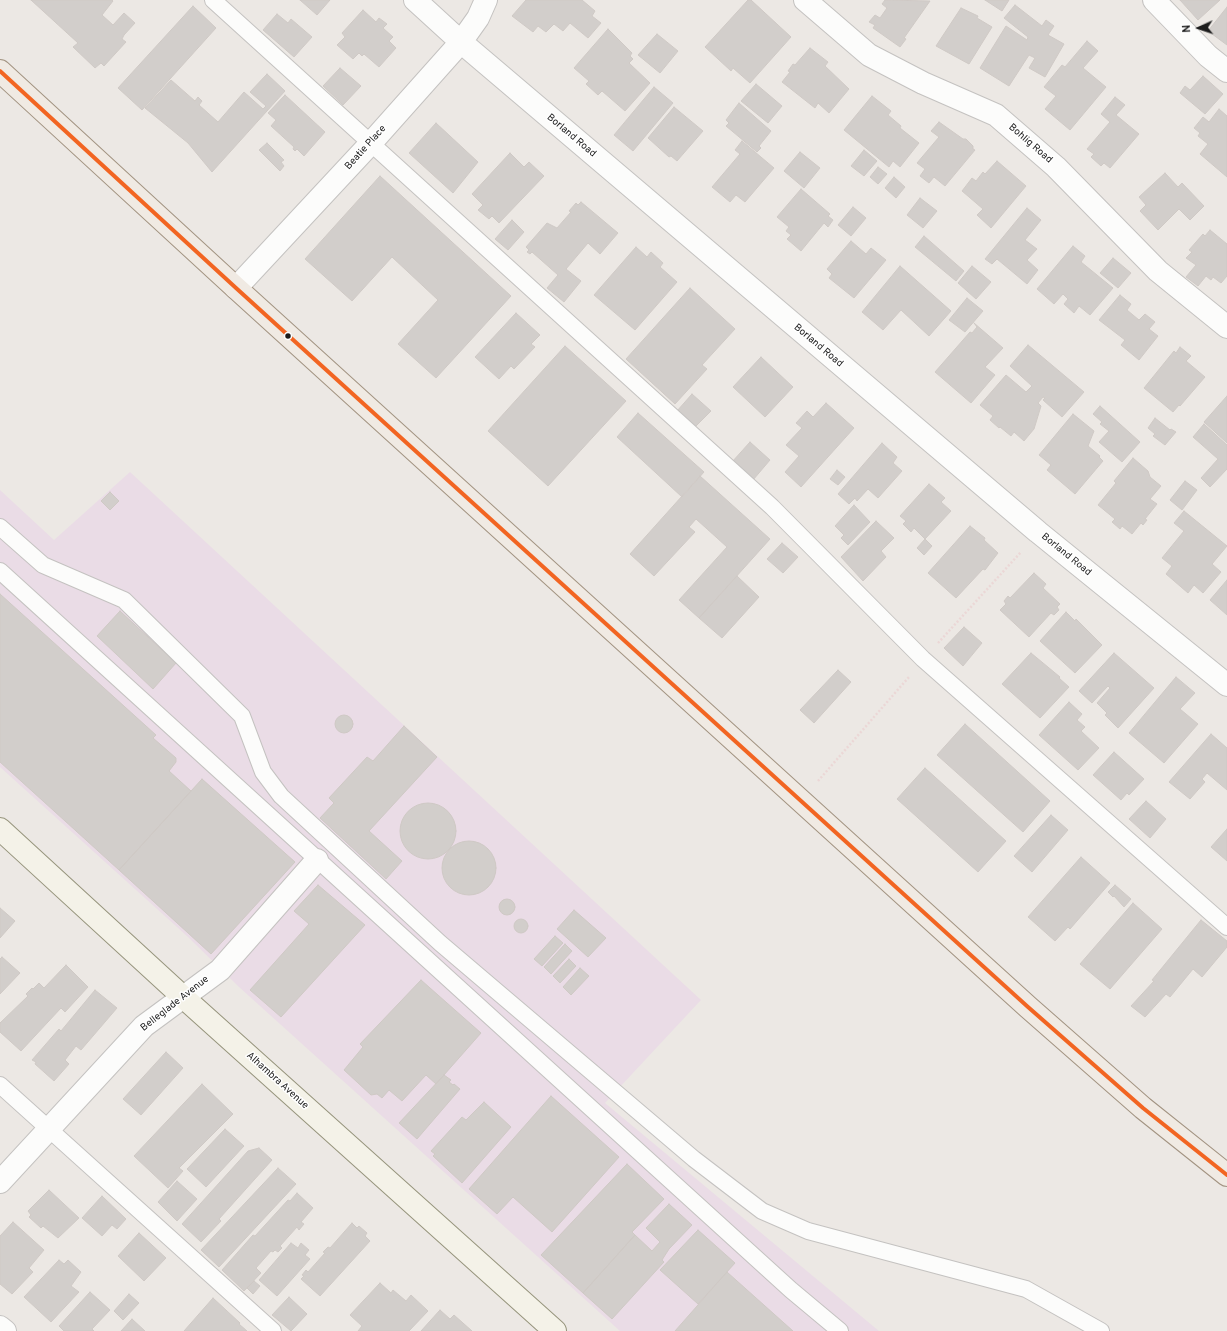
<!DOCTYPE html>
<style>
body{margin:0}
#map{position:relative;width:1227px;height:1331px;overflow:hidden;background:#ece8e4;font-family:Overpass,sans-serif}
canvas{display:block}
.north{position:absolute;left:1179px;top:8px;width:40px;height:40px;-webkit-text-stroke:3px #fff;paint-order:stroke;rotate:267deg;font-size:11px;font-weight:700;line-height:16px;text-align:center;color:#1c1c1c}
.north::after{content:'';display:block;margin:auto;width:14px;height:18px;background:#1c1c1c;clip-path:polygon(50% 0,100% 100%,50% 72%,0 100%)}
</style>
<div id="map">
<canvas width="1227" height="1331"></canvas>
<div class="north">N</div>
</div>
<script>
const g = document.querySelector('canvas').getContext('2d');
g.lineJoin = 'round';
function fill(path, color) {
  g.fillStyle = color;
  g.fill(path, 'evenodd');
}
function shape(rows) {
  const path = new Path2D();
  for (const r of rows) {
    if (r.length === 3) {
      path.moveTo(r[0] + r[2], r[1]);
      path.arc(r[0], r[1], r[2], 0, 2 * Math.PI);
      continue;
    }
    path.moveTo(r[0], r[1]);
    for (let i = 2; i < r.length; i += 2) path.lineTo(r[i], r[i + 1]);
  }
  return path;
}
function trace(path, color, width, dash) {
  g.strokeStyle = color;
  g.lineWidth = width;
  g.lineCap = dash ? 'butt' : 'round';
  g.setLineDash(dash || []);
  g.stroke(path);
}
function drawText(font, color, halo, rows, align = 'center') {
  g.font = font + ' Overpass,sans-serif';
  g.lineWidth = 3;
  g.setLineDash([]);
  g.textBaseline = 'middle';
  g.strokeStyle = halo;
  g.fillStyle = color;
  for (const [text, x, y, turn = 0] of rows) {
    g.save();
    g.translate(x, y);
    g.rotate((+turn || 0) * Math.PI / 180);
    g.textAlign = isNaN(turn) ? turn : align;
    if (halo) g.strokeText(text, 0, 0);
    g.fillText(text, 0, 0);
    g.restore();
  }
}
fill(shape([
 [130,472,701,1000,605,1103,879,1331,620,1331,239,987,188,937,0,767,0,490,54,540]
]), '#eadce6');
const building = shape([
 [31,0,112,0,113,1,102,15,113,25,124,13,135,23,124,35,122,39,126,42,104,66,101,63,95,68,73,47,78,43,31,0],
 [300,0,330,0,317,15,300,0],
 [526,0,582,0,595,11,592,16,601,23,588,38,570,23,563,31,554,24,546,32,538,26,533,32,512,16,526,0],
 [748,0,751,0,791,37,750,83,733,68,731,71,705,47,748,0],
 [885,0,930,1,904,38,906,39,900,47,873,28,875,25,869,22,875,15,880,18,887,8,882,4,885,0],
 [985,0,1009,0,1002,11,985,0],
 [1180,0,1220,0,1198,20,1180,0],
 [1015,5,1042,26,1046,20,1054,26,1048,35,1064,44,1045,77,1029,68,1035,58,1029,55,1009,86,980,68,1006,26,1027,40,1028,37,1004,18,1015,5],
 [193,6,216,28,142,110,118,88,193,6],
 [1227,7,1227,45,1208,31,1227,7],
 [961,8,978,16,977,18,992,27,969,64,936,46,961,8],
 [363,10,376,22,379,18,387,24,383,28,393,37,389,41,396,48,379,67,364,54,362,56,359,53,353,59,337,45,345,37,342,33,363,10],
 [277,14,288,23,291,19,312,37,294,57,263,30,277,14],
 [608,29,632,53,630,56,633,59,629,63,650,83,625,111,602,91,598,95,586,84,589,81,574,68,608,29],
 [657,34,678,51,660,73,638,55,657,34],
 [1087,41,1098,51,1083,68,1106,87,1070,130,1045,109,1056,96,1044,87,1062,65,1065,67,1087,41],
 [810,48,828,62,825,66,849,89,829,113,818,103,815,108,782,82,790,72,788,71,793,64,795,65,810,48],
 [340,68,361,86,343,105,323,86,340,68],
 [267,74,285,91,212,172,188,143,145,108,171,80,195,101,198,97,202,101,199,105,218,122,244,92,263,109,266,106,250,92,267,74],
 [1203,76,1223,94,1205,114,1180,93,1185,86,1190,90,1203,76],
 [756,84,782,106,768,123,741,101,756,84],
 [654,87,673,103,633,151,614,135,654,87],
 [285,95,325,132,304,156,297,149,295,151,293,149,294,147,271,126,276,120,268,113,285,95],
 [872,96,891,111,888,115,901,126,900,128,919,143,900,167,893,161,889,167,844,130,872,96],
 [1115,97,1125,105,1116,115,1139,134,1110,168,1104,163,1101,166,1091,157,1094,154,1087,149,1110,122,1101,114,1115,97],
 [739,103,771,131,759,146,761,148,757,152,726,126,729,123,726,120,739,103],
 [674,107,703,131,677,161,671,156,669,157,648,138,674,107],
 [1219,109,1227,116,1227,177,1200,154,1208,144,1198,136,1200,133,1194,128,1203,117,1209,122,1219,109],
 [939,122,963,139,966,139,973,146,973,149,975,150,945,186,934,177,929,183,920,176,925,169,917,163,939,137,931,131,939,122],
 [436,123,478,162,453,193,409,153,436,123],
 [742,141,774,168,745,202,736,195,730,202,712,187,740,154,735,150,742,141],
 [267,143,284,160,281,162,284,166,280,171,259,150,267,143],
 [864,150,877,161,864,176,851,166,864,150],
 [800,152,820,168,804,188,784,171,800,152],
 [510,153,524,167,529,162,544,176,499,223,492,216,489,219,478,210,483,205,472,194,510,153],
 [997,161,1026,186,991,228,977,215,983,209,962,191,972,178,976,181,983,172,985,174,997,161],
 [878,167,887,174,878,184,870,177,878,167],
 [1165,173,1178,187,1182,183,1204,206,1190,220,1179,209,1158,230,1140,211,1146,205,1139,197,1165,173],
 [380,176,511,296,436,378,398,344,438,300,392,257,352,301,305,259,380,176],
 [894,177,905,187,896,198,885,188,894,177],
 [801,189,830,214,828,216,833,220,828,227,824,223,801,251,787,239,791,235,786,231,789,227,777,217,801,189],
 [920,198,937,211,923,228,907,215,920,198],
 [581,202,618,233,600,254,588,243,566,269,581,281,564,302,547,288,558,275,532,252,530,254,527,252,529,250,526,247,547,223,557,228,571,212,569,211,576,203,578,205,581,202],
 [853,207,866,218,851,236,838,225,853,207],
 [1027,208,1041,220,1025,240,1037,249,1027,260,1038,270,1027,284,997,259,992,264,985,259,1027,208],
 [512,220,524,232,508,250,495,239,512,220],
 [1210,230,1227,244,1227,276,1221,283,1213,277,1211,280,1206,276,1198,286,1186,277,1196,265,1186,258,1192,252,1189,250,1203,234,1205,236,1210,230],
 [924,236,964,271,956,281,915,247,924,236],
 [851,241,866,254,871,248,886,260,854,298,829,278,832,274,827,269,851,241],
 [1073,246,1085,256,1081,262,1113,288,1090,315,1079,306,1074,313,1064,304,1068,299,1063,294,1054,304,1037,289,1073,246],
 [636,247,647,257,651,252,663,263,660,267,677,282,635,330,594,295,636,247],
 [1113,258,1131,273,1118,288,1100,273,1113,258],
 [900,266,951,311,929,336,901,310,883,330,862,312,900,266],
 [972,266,991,282,976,299,958,283,972,266],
 [690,288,735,329,702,365,707,369,675,404,626,359,690,288],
 [1120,295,1131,304,1127,310,1139,320,1145,314,1155,322,1149,329,1158,336,1139,360,1121,345,1125,340,1099,320,1120,295],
 [967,298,983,311,965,332,949,320,967,298],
 [516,313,540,335,531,344,535,347,514,369,511,366,499,379,475,357,516,313],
 [974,323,1003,348,985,367,995,375,971,403,935,372,970,332,972,333,977,327,974,323],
 [1028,345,1084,392,1062,417,1043,400,1045,398,1043,397,1038,403,1041,406,1034,429,1024,441,1014,432,1011,436,1000,427,999,428,990,420,993,416,980,405,1006,375,1026,392,1032,386,1010,366,1028,345],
 [565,346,626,401,548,486,488,431,565,346],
 [1180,347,1191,356,1186,361,1205,377,1180,406,1179,405,1173,412,1144,388,1174,351,1176,353,1180,347],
 [761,357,793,387,765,417,733,387,761,357],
 [692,394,711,411,695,427,677,411,692,394],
 [1227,396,1227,443,1204,422,1227,396],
 [826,403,854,428,801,487,785,472,799,456,786,445,802,428,796,423,807,411,813,417,826,403],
 [1100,406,1140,442,1122,462,1099,442,1109,431,1100,424,1102,422,1093,414,1100,406],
 [638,413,704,472,682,497,617,437,638,413],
 [1073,414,1094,431,1088,446,1100,456,1099,457,1103,461,1075,494,1047,470,1051,465,1039,455,1073,414],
 [1155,418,1170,430,1171,429,1176,432,1165,445,1153,436,1155,434,1148,428,1155,418],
 [1204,424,1227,445,1227,469,1210,487,1201,478,1218,459,1193,437,1204,424],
 [750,442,770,460,753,480,732,462,750,442],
 [882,443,897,457,893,463,902,471,878,498,868,489,857,501,855,498,849,504,838,494,882,443],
 [1133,458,1148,471,1150,477,1161,486,1150,499,1157,504,1145,519,1147,520,1143,525,1141,523,1132,534,1122,526,1120,529,1112,522,1115,519,1098,505,1116,483,1114,481,1133,458],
 [837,470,845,477,838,485,830,479,837,470],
 [700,476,770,539,699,618,679,600,727,547,696,519,689,527,695,532,654,576,630,554,700,476],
 [1185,481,1197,490,1182,510,1170,500,1185,481],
 [929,484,945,498,941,502,951,511,925,539,914,528,911,532,903,524,906,521,900,516,929,484],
 [110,492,119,501,110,510,101,501,110,492],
 [854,505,870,522,848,545,841,538,844,535,835,526,854,505],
 [1184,511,1227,546,1212,564,1221,572,1203,593,1194,585,1188,593,1166,574,1172,566,1162,558,1184,531,1174,523,1184,511],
 [876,521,894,538,881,551,886,557,863,581,841,557,876,521],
 [970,526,985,538,984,540,998,553,985,570,983,569,956,598,928,573,970,526],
 [925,539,932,546,924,555,917,548,925,539],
 [782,543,798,557,783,573,767,559,782,543],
 [1034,573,1046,584,1043,588,1060,604,1057,607,1059,610,1054,615,1051,613,1029,637,1000,610,1006,604,1004,601,1008,596,1010,598,1034,573],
 [737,576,759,597,722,638,699,618,737,576],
 [1227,580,1227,615,1210,600,1227,580],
 [0,594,156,735,153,738,176,758,176,762,169,771,191,791,119,870,0,762,0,594],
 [120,611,176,663,153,689,97,636,120,611],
 [1066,612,1075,621,1076,619,1102,645,1075,673,1040,641,1066,612],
 [964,627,982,643,963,666,944,648,964,627],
 [1031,653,1060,677,1059,678,1069,687,1040,718,1002,684,1031,653],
 [1114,653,1154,688,1118,728,1105,715,1107,713,1097,703,1110,688,1108,686,1092,703,1079,691,1114,653],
 [838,670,851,682,814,723,800,710,838,670],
 [1176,677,1195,693,1180,709,1198,724,1164,763,1129,733,1176,677],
 [1069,702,1082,714,1077,720,1085,727,1081,731,1099,748,1078,770,1039,735,1069,702],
 [344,724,9],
 [965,724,1050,801,1023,832,937,755,965,724],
 [404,726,437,757,369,831,402,861,386,879,320,818,334,803,329,798,367,757,373,761,404,726],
 [1211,734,1227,748,1227,790,1207,773,1202,779,1205,782,1190,799,1169,782,1211,734],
 [1114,752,1144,779,1129,795,1127,793,1121,800,1093,775,1114,752],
 [925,768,1006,841,978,872,897,799,925,768],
 [202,779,295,862,211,954,119,870,202,779],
 [1146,801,1166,819,1150,838,1129,819,1146,801],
 [428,831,28],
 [1051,815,1068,830,1032,872,1014,856,1051,815],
 [1227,829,1227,861,1211,847,1227,829],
 [469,868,27],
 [1081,857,1110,883,1070,929,1068,927,1055,941,1028,917,1081,857],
 [318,885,365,925,281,1017,250,990,309,924,294,911,318,885],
 [1115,885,1131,899,1124,907,1114,896,1113,897,1108,892,1115,885],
 [507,907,8],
 [1133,903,1162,929,1110,989,1080,964,1133,903],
 [0,908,15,921,0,938,0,908],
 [574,910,606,938,588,957,557,929,574,910],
 [521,926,7],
 [1201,920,1227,941,1227,947,1202,977,1193,969,1170,997,1166,994,1145,1017,1131,1006,1154,981,1152,980,1201,920],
 [555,936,563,943,542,966,534,959,555,936],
 [565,944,572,951,551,974,544,967,565,944],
 [2,957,20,973,0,994,0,959,2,957],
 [569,959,576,966,560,983,553,976,569,959],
 [66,965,88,987,65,1012,61,1008,21,1051,0,1032,0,1023,28,996,26,994,32,988,33,989,39,983,44,988,66,965],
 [580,968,589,976,571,995,563,987,580,968],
 [421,980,481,1033,436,1084,426,1075,402,1101,389,1090,382,1098,377,1094,371,1095,344,1070,363,1047,360,1044,421,980],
 [95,990,117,1008,81,1050,76,1046,65,1060,69,1064,54,1081,35,1064,36,1062,32,1060,59,1029,61,1031,95,990],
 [166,1052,183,1068,141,1115,123,1099,166,1052],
 [444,1075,451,1080,449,1082,453,1085,454,1084,460,1089,417,1139,399,1123,444,1075],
 [202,1084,233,1114,179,1168,183,1171,168,1188,134,1156,202,1084],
 [551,1096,619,1157,552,1232,513,1197,497,1214,469,1189,551,1096],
 [484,1102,511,1127,462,1183,433,1156,435,1154,431,1151,462,1117,466,1120,484,1102],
 [225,1129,244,1146,206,1187,187,1169,225,1129],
 [259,1148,272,1160,219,1219,221,1221,201,1242,182,1224,248,1151,259,1148],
 [627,1164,664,1199,632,1232,635,1235,583,1293,541,1255,627,1164],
 [278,1168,296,1184,219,1267,201,1250,278,1168],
 [177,1181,197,1199,177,1221,158,1202,177,1181],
 [49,1190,79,1218,58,1238,43,1226,41,1228,29,1217,31,1215,28,1211,49,1190],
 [297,1193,313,1208,301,1222,304,1224,299,1230,297,1227,280,1246,282,1248,278,1252,275,1250,273,1252,271,1251,256,1268,261,1273,244,1291,222,1270,253,1235,255,1236,288,1200,290,1201,297,1193],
 [102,1196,126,1219,117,1229,112,1225,102,1236,82,1218,102,1196],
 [669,1204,692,1225,669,1249,662,1260,664,1262,612,1319,583,1293,635,1235,652,1251,660,1242,646,1228,669,1204],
 [13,1222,44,1250,29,1268,33,1272,12,1294,0,1284,0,1236,13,1222],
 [352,1223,357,1228,359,1226,367,1233,365,1236,370,1241,320,1296,301,1279,304,1276,302,1275,306,1270,308,1272,325,1253,323,1252,328,1247,330,1248,352,1223],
 [698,1230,735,1263,698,1304,660,1270,698,1230],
 [139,1233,166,1258,144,1281,118,1256,139,1233],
 [291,1243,298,1248,301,1243,309,1250,305,1255,310,1259,277,1296,259,1280,291,1243],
 [59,1260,64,1264,68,1260,81,1272,71,1286,79,1292,51,1322,24,1297,59,1260],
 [727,1272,793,1331,675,1331,727,1272],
 [254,1281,260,1286,253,1294,247,1288,254,1281],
 [380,1283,391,1293,393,1290,406,1301,411,1295,428,1311,409,1331,358,1331,362,1326,350,1315,380,1283],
 [90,1292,110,1310,92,1329,94,1331,64,1331,59,1326,90,1292],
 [129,1294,139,1303,123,1320,114,1311,129,1294],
 [289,1297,307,1314,291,1331,272,1315,289,1297],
 [213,1298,240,1323,239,1324,247,1331,184,1331,213,1298],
 [440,1310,450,1319,454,1315,472,1331,421,1331,440,1310],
 [132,1319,145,1331,121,1331,132,1319]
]);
fill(building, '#d2cecb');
trace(building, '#cfc9c5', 1);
const service = shape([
 [213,0,772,507,923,659,1227,927],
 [0,527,43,565,124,600,242,716,263,772,281,796,440,943,694,1159,762,1211,808,1231,1026,1289,1101,1331],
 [0,571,791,1290,840,1331],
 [0,1085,273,1331]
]);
const minor = shape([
 [415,0,461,42,1038,532,1227,685],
 [805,0,869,55,923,83,996,115,1056,167,1158,271,1227,327],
 [1154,0,1208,56,1227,71],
 [236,288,371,143,461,42,478,18,486,0],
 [0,1182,144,1026,220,970,317,860],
 [0,1327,5,1331]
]);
const secondary = shape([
 [0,829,183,997,555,1331]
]);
const primary = shape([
 [0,71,236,288,1028,1007,1143,1108,1227,1175]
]);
trace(service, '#c4c2c0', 18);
trace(minor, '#c4c2c0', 24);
trace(secondary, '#96947c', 24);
trace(primary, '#a29381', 24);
trace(shape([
 [938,643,1021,552],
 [818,781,909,677]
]), '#ebd7d6', 2.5, [2, 2]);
trace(service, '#fcfcfb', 16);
trace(minor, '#fcfcfb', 22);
trace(secondary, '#f4f2e8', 22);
trace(primary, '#f0eae3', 22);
trace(shape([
 [0,71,236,288,1028,1007,1143,1108,1227,1175]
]), '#f26522', 4);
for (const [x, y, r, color] of [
 [288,336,3.5,"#1c1c1c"]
]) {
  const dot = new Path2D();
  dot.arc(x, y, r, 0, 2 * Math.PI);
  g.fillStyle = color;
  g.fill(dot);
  trace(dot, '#fff', 1.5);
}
drawText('10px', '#1c1c1c', '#fff', [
 ["Borland Road",571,136,40],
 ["Bohlig Road",1030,144,41],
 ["Beatie Place",366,148,-48],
 ["Borland Road",818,346,40],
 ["Borland Road",1066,555,39],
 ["Belleglade Avenue",175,1004,-38],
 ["Alhambra Avenue",277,1081,42]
]);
</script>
